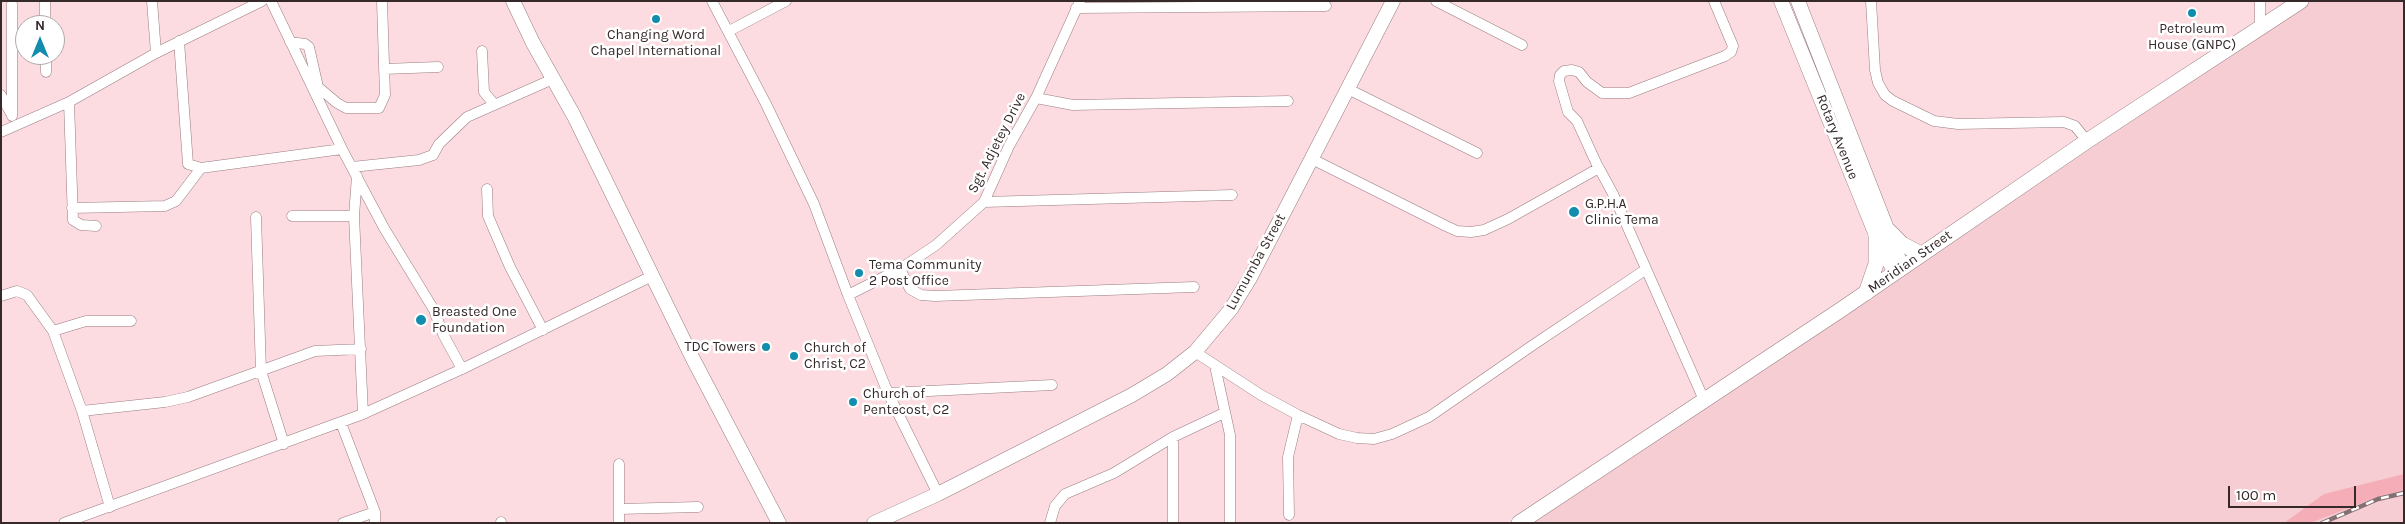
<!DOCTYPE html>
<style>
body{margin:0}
#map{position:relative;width:2405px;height:524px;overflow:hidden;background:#fcdce0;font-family:Karla,sans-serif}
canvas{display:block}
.frame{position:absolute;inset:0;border:2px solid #35292a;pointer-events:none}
.north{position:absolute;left:15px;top:15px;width:50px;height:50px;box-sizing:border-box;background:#fff;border:1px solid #aea9aa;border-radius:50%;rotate:0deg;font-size:14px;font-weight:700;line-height:20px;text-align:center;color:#35292a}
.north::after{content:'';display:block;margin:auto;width:18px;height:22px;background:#128dae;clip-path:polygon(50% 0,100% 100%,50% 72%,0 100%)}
.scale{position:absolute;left:2228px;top:486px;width:128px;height:22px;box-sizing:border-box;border:2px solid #35292a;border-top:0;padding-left:6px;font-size:15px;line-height:18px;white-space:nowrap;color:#35292a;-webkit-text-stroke:4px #fff;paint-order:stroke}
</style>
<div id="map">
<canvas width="2405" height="524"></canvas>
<div class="frame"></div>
<div class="north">N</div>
<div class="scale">100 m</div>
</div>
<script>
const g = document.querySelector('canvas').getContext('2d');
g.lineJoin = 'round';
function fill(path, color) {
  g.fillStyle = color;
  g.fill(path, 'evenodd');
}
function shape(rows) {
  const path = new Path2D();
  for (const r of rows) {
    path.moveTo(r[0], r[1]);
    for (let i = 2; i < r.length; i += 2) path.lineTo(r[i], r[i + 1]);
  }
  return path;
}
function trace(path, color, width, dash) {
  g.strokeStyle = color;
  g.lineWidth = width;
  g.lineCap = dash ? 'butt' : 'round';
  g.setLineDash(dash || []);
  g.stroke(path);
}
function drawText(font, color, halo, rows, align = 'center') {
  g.font = font + ' Karla,sans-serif';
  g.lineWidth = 5;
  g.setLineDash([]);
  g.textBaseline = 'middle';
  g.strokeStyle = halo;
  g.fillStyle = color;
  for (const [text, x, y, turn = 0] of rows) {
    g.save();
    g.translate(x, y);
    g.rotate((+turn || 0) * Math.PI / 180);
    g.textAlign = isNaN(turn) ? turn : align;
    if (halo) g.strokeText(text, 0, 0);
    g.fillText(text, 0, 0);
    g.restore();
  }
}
fill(shape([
 [2299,1,2404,1,2404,523,1514,523]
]), '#f5cdd2');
fill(shape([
 [2404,474,2404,491,2383,495,2310,523,2284,523,2324,494]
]), '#f5adb8');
const street = shape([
 [45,1,45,25],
 [152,1,156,53],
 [271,1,342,149],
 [712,1,766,104,814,204,848,295,888,393,938,494],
 [1436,1,1522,45],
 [1871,1,1875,70,1878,83,1885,95,1893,101,1934,121,1958,124,2064,122,2075,126,2087,141],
 [2260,1,2260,29],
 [12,4,12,116],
 [1076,8,1326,6],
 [729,31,786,1],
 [179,41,188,164,201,168,342,149,384,228,434,310,443,334,462,369],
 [290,42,305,44,309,47,318,87,337,103,346,108,379,108,385,95,382,1],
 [482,51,484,92,494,104],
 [46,55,46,72],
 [384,69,438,67],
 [1348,89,1477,153],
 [1,95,10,112],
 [1036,98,1073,105,1288,101],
 [69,102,73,220,81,225,96,226],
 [1,132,69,102,156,53,262,1],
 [1312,159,1446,226,1457,231,1471,232,1484,230,1508,219,1599,168,1613,194,1704,400],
 [352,167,419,160,433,155,439,144,467,117,553,79],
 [1598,167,1577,121,1568,112,1559,81,1560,75,1564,71,1572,70,1579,72,1587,82,1602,93,1629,93,1725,56,1731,52,1733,46,1714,1],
 [357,176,354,216,363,414],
 [487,189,488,216,510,267,543,330],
 [984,202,1232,195],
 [72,208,165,206,176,201,201,168],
 [292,216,354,216],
 [256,217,261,371,284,444],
 [900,269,910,289,921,295,935,296,1194,287],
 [848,295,900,269,936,245,984,202,1009,146,1036,98,1080,1],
 [1,296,17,291,27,295,53,331,82,411,110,507],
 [53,331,86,321,131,321],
 [1195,352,1261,395,1298,415,1339,434,1357,438,1374,439,1392,434,1429,417,1533,345,1645,270],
 [1215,366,1230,435,1230,523],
 [888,393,1052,385],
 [82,411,165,402,188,397,315,351,361,349],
 [341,423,375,512,375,523],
 [1173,437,1173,523],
 [619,509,698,507],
 [1289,515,1288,457,1298,415],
 [501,522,501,523],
 [64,523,363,414,462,369,652,276],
 [343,523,375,512],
 [619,523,619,464],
 [1050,523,1055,506,1065,494,1114,473,1173,437,1224,413]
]);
const secondary = shape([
 [513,1,533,43,574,116,693,359,779,523],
 [1781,1,1882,250,1895,272],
 [1798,1,1902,267],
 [874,523,938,494,1132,395,1167,374,1195,352,1231,309,1250,278,1393,1]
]);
const primary = shape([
 [1889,231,1902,244,1921,254],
 [1866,293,1876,264,1876,235],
 [1519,523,1842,309,2087,141,2301,1]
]);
trace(street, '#997c80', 11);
trace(secondary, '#997c80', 15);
trace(primary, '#997c80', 16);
trace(street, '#fff', 10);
trace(secondary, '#fff', 14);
trace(primary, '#fff', 15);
const rail = shape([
 [2322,523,2378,499,2404,493]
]);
trace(rail, '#847072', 4.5);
trace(rail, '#fff', 2.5, [8]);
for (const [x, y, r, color] of [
 [2192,13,5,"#128dae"],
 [656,19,5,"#128dae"],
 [1574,212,6,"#128dae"],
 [859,273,5,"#128dae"],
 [421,320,6,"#128dae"],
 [766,347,5,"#128dae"],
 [794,356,5,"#128dae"],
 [853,402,5,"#128dae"]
]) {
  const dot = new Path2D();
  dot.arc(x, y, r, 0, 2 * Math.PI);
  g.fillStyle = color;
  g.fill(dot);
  trace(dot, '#fff', 2);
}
drawText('14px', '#35292a', '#fff', [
 ["Petroleum",2192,29,"center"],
 ["House (GNPC)",2192,45,"center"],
 ["Changing Word",656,35,"center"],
 ["Chapel International",656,51,"center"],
 ["G.P.H.A",1585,204],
 ["Clinic Tema",1585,220],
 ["Tema Community",869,265],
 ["2 Post Office",869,281],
 ["Breasted One",432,312],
 ["Foundation",432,328],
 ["TDC Towers",756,347,"right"],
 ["Church of",804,348],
 ["Christ, C2",804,364],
 ["Church of",863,394],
 ["Pentecost, C2",863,410]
], 'left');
drawText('14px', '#35292a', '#fff', [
 ["Rotary Avenue",1837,137,68],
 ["Sgt. Adjetey Drive",997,143,-63],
 ["Lumumba Street",1256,262,-61],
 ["Meridian Street",1910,262,-35]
]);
</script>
